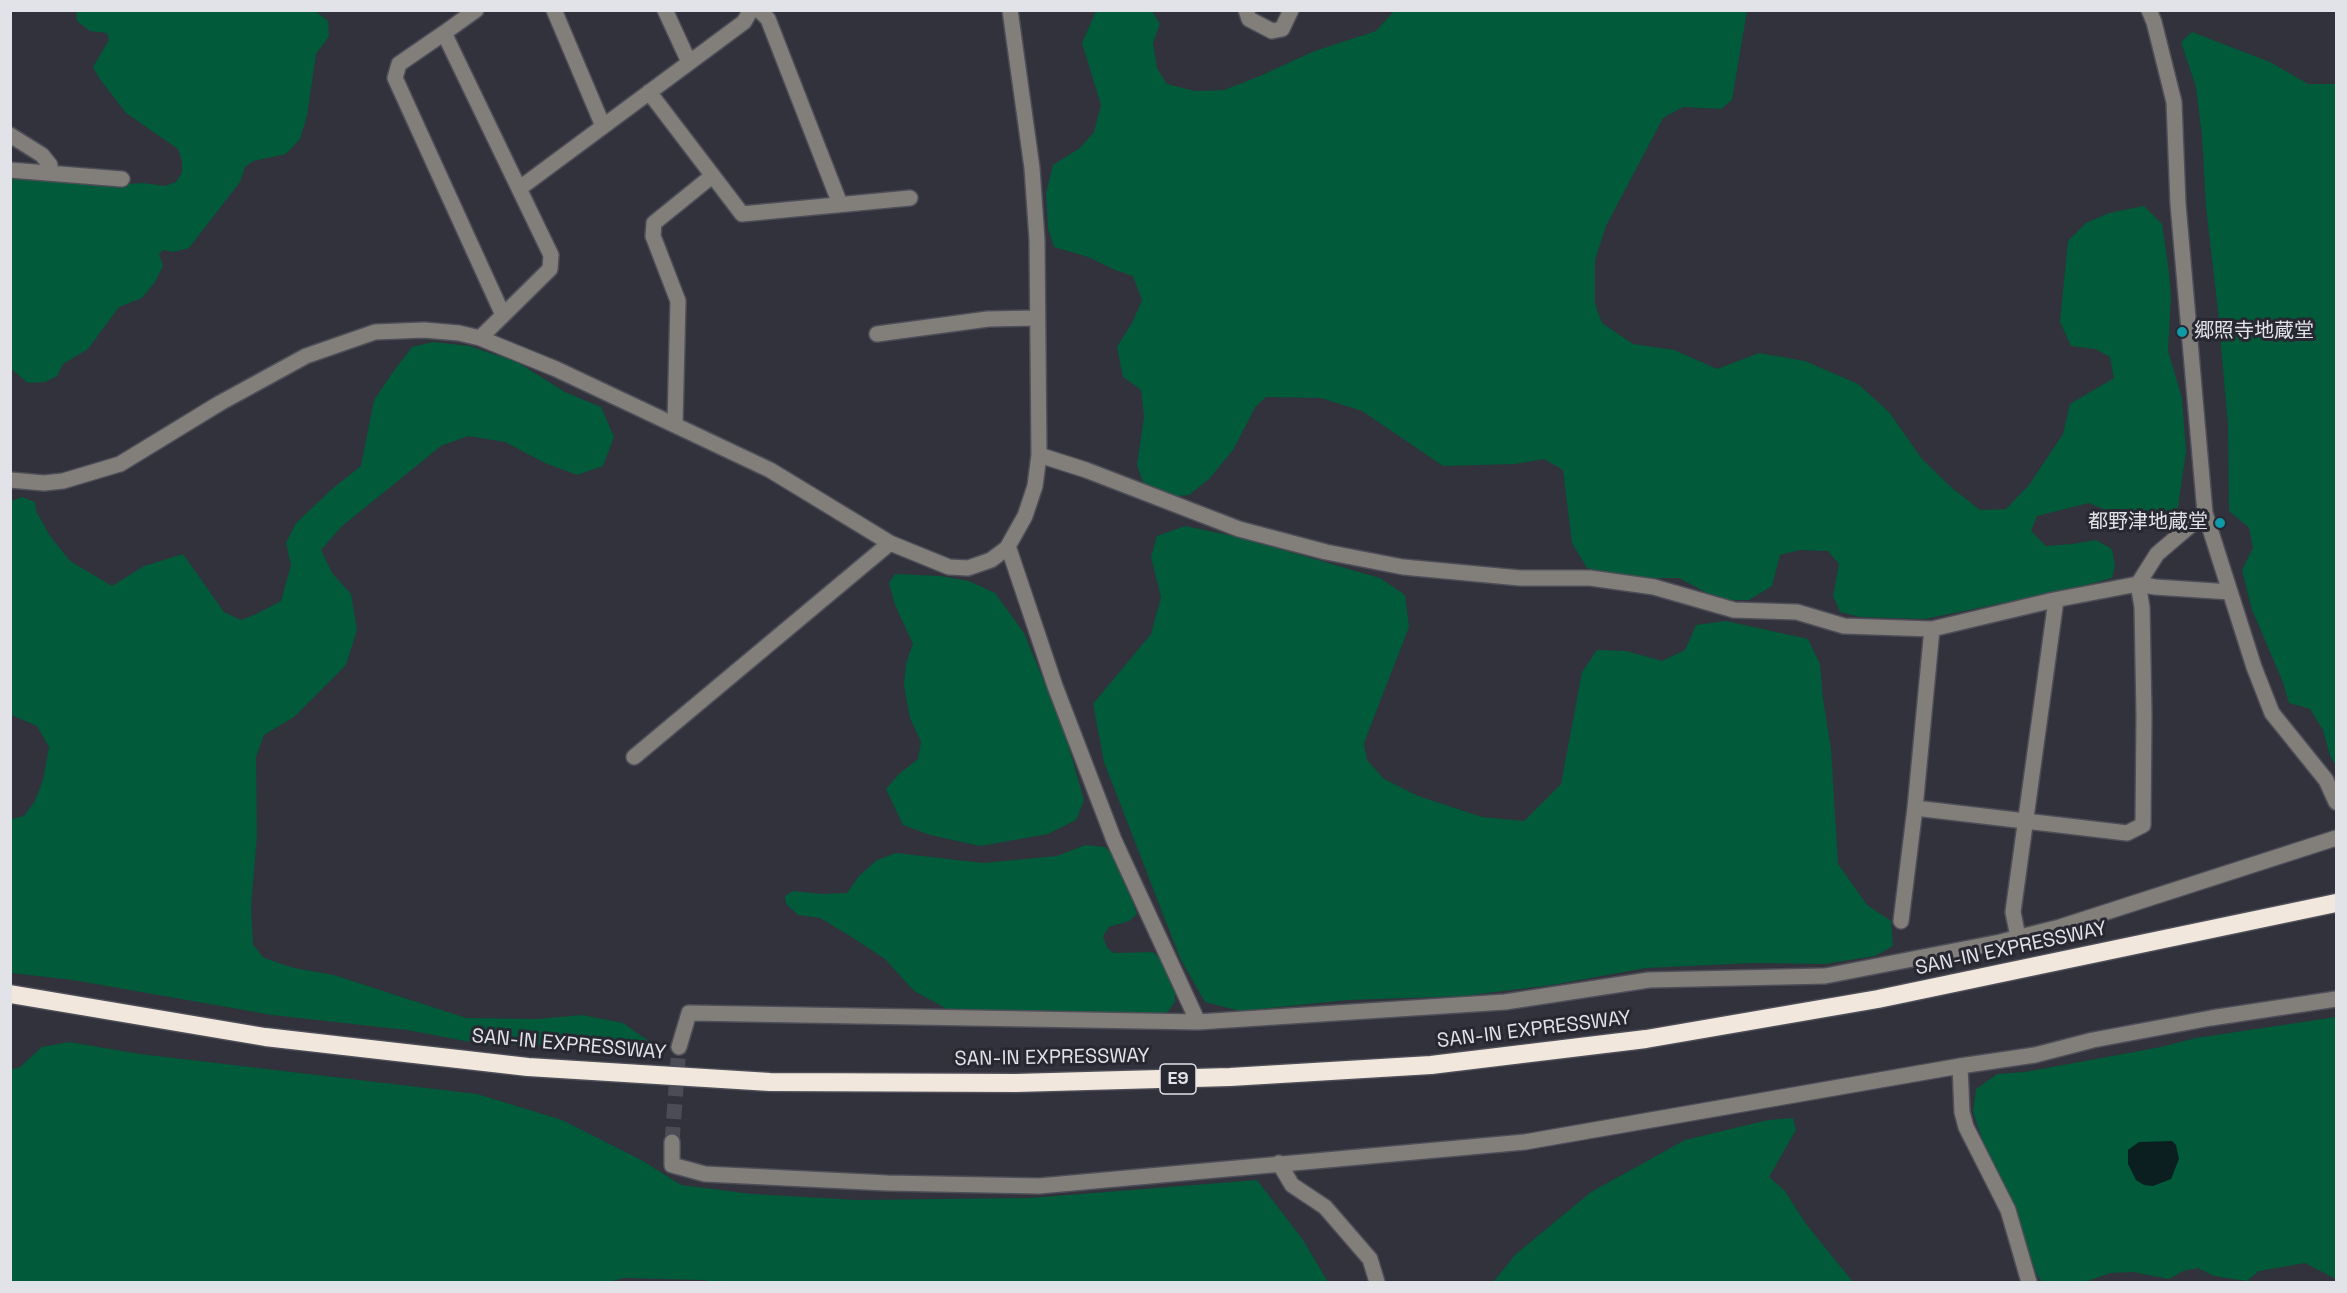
<!DOCTYPE html>
<meta charset="utf-8">
<style>
body{margin:0}
#map{position:relative;width:2347px;height:1293px;overflow:hidden;background:#31323c;font-family:"Space Grotesk",sans-serif}
canvas{display:block}
.frame{position:absolute;inset:0;border:12px solid #e2e2e9;pointer-events:none}
</style>
<div id="map">
<canvas width="2347" height="1293"></canvas>
<div class="frame"></div>
</div>
<script>
const g = document.querySelector('canvas').getContext('2d');
g.lineJoin = 'round';
function fill(path, color) {
  g.fillStyle = color;
  g.fill(path, 'evenodd');
}
function shape(rows) {
  const path = new Path2D();
  for (const r of rows) {
    path.moveTo(r[0], r[1]);
    for (let i = 2; i < r.length; i += 2) path.lineTo(r[i], r[i + 1]);
  }
  return path;
}
function trace(path, color, width, dash) {
  g.strokeStyle = color;
  g.lineWidth = width;
  g.lineCap = dash ? 'butt' : 'round';
  g.setLineDash(dash || []);
  g.stroke(path);
}
function drawText(font, color, halo, rows, align = 'center') {
  g.font = font + ' "Space Grotesk","Noto Sans JP",sans-serif';
  g.lineWidth = 6;
  g.setLineDash([]);
  g.textBaseline = 'middle';
  g.strokeStyle = halo;
  g.fillStyle = color;
  for (const [text, x, y, turn = 0] of rows) {
    g.save();
    g.translate(x, y);
    g.rotate((+turn || 0) * Math.PI / 180);
    g.textAlign = isNaN(turn) ? turn : align;
    if (halo) g.strokeText(text, 0, 0);
    g.fillText(text, 0, 0);
    g.restore();
  }
}
fill(shape([
 [314,10,328,21,329,36,316,54,307,116,300,139,286,154,253,161,245,167,240,182,189,248,173,252,163,250,159,254,163,266,155,282,142,298,119,307,88,349,63,364,57,376,45,382,28,383,11,369,10,174,94,186,143,183,165,186,176,182,182,173,182,161,178,149,126,113,99,78,93,67,109,40,107,33,90,31,77,21,76,11],
 [1096,11,1152,11,1160,24,1153,43,1157,68,1167,84,1195,91,1224,90,1260,76,1312,52,1376,31,1394,11,1747,11,1732,100,1721,109,1683,107,1663,118,1606,226,1595,260,1595,304,1602,323,1633,344,1674,350,1717,369,1759,353,1805,361,1858,384,1889,412,1922,459,1952,488,1980,510,2006,509,2029,485,2063,434,2070,404,2114,378,2110,357,2095,349,2071,346,2060,322,2068,241,2086,223,2109,213,2144,206,2162,224,2168,265,2171,295,2168,351,2182,398,2186,451,2178,507,2158,523,2130,520,2089,503,2037,516,2031,531,2046,546,2072,544,2096,540,2112,549,2115,566,2112,578,2075,588,1925,619,1860,617,1840,612,1833,596,1839,564,1828,551,1800,550,1780,555,1772,586,1749,600,1720,600,1679,578,1628,578,1587,568,1572,543,1563,470,1544,459,1515,464,1443,466,1362,411,1321,398,1266,397,1256,406,1233,450,1209,479,1189,495,1169,497,1143,482,1137,465,1144,417,1141,390,1123,377,1117,347,1133,321,1142,300,1133,276,1115,270,1088,257,1054,247,1048,228,1046,193,1053,165,1080,148,1094,132,1101,105,1082,43],
 [2192,32,2270,62,2308,84,2336,84,2336,766,2330,756,2323,730,2310,709,2289,703,2282,680,2252,610,2242,570,2253,548,2249,528,2229,511,2228,425,2218,311,2206,207,2202,136,2196,87,2181,42],
 [433,342,469,346,517,362,565,392,601,407,614,437,603,466,577,475,545,463,505,442,468,436,441,446,341,527,321,550,332,573,351,594,357,630,346,665,294,717,264,735,256,757,257,835,251,907,253,945,264,958,294,968,334,975,466,1018,537,1019,582,1015,623,1023,656,1046,656,1054,641,1055,591,1046,481,1044,407,1030,272,1015,73,980,11,973,11,819,24,816,35,801,43,780,49,747,37,726,11,715,11,501,22,497,35,502,36,511,50,536,70,561,112,586,144,566,183,554,224,612,241,620,256,614,281,601,291,565,286,543,296,523,332,489,361,466,374,400,393,372,412,347],
 [1185,526,1238,537,1380,578,1405,595,1409,627,1364,743,1367,760,1384,779,1418,796,1482,817,1524,821,1561,784,1582,672,1597,650,1626,651,1662,661,1685,650,1696,625,1726,621,1808,639,1820,664,1823,699,1831,749,1838,864,1867,905,1891,921,1893,946,1875,956,1824,964,1753,963,1646,968,1552,985,1463,996,1348,1000,1240,1011,1205,1002,1180,958,1104,762,1093,704,1151,634,1161,597,1151,557,1157,536],
 [895,574,940,576,969,581,995,593,1024,633,1063,727,1084,800,1076,820,1048,834,980,846,930,835,903,825,886,789,899,774,918,759,921,742,910,718,904,686,906,663,913,644,895,605,889,583],
 [1085,845,1105,847,1116,858,1137,914,1129,921,1109,927,1103,936,1107,948,1114,953,1153,952,1164,962,1175,987,1175,1002,1166,1014,1157,1016,949,1010,914,991,885,959,850,936,820,918,798,915,786,904,785,896,793,891,822,894,847,893,859,876,877,860,896,853,983,863,1057,856],
 [2336,1017,2336,1279,2305,1263,2259,1271,2247,1281,2214,1276,2198,1268,2183,1271,2169,1279,2133,1272,2110,1273,2085,1282,2042,1282,2037,1275,2018,1220,1991,1165,1973,1112,1976,1089,1997,1074,2025,1072,2161,1047,2196,1038],
 [69,1042,140,1054,477,1094,562,1120,643,1161,681,1185,752,1194,856,1200,1030,1198,1257,1180,1303,1240,1328,1282,716,1282,703,1280,624,1278,609,1282,11,1282,11,1069,19,1068,42,1047],
 [1793,1118,1796,1130,1769,1177,1785,1191,1806,1224,1853,1282,1493,1282,1516,1254,1591,1192,1685,1140,1768,1120]
]), '#015a39');
fill(shape([
 [2172,1141,2176,1145,2179,1159,2171,1179,2153,1186,2144,1185,2136,1180,2128,1164,2128,1150,2139,1142]
]), '#0b1f21');
trace(shape([
 [672,1142,679,1047]
]), '#4c4c56', 15, [15, 8]);
const minor = shape([
 [476,10,444,33,551,255,550,269,480,338],
 [554,10,603,126],
 [665,10,689,62],
 [759,10,768,19,840,204],
 [1246,10,1249,19,1272,31,1282,29,1291,10],
 [2149,10,2154,22,2174,102,2178,204,2205,513,2254,667,2272,713,2326,780,2336,802],
 [444,33,399,64,395,78,503,315],
 [649,92,742,214,910,198],
 [10,135,42,155,50,165,50,173],
 [10,170,122,179],
 [520,188,744,22,751,10],
 [877,334,988,319,1037,318],
 [675,424,678,301,653,236,654,223,712,176],
 [1039,455,1086,470,1239,529,1326,552,1403,567,1520,578,1590,578,1654,587,1734,610,1797,612,1844,626,1932,629,2054,600,2138,584,2157,554,2205,513],
 [10,480,44,483,63,481,120,464,220,403,306,356,375,332,424,330,459,333,480,338,556,369,770,470,890,543,949,567,968,568,991,560,1007,548,1025,516,1035,486,1039,455,1037,240,1032,168,1010,10],
 [1008,546,1055,686,1114,840,1198,1022],
 [634,757,890,543],
 [1915,808,2127,833,2143,825,2144,715,2142,607,2138,584,2155,587,2230,592],
 [1901,921,1915,808,1932,629],
 [2018,937,2013,912,2056,600],
 [679,1047,689,1013,1198,1022,1505,1002,1649,980,1825,976,2000,942,2060,927,2336,838],
 [1960,1066,1962,1112,1966,1127,2008,1210,2029,1282],
 [672,1142,672,1165,705,1174,887,1183,1039,1186,1525,1142,1960,1066,2035,1055,2093,1040,2211,1018,2336,999],
 [1279,1163,1292,1185,1325,1207,1370,1259,1377,1282]
]);
const highway = shape([
 [10,994,265,1037,528,1067,770,1082,1016,1083,1230,1077,1431,1065,1646,1039,1878,999,2336,903]
]);
trace(minor, '#4d4e58', 18);
trace(highway, '#4d4e58', 21);
trace(minor, '#827e7a', 15);
trace(highway, '#f2e7dc', 18);
for (const [x, y, r, color] of [
 [2182,332,6,"#0f9aa8"],
 [2220,523,6,"#0f9aa8"]
]) {
  const dot = new Path2D();
  dot.arc(x, y, r, 0, 2 * Math.PI);
  g.fillStyle = color;
  g.fill(dot);
  trace(dot, '#282832', 2);
}
for (const [x, y, w] of [
 [1178,1079,36]
]) {
  const box = new Path2D();
  box.roundRect(x - w / 2, y - 15, w, 30, 4.5);
  g.fillStyle = '#282832';
  g.fill(box);
  trace(box, '#e2e2e9', 1.5);
}
drawText('bold 18px', '#e2e2e9', null, [
 ["E9",1178,1079]
]);
drawText('20px', '#e2e2e9', '#282832', [
 ["郷照寺地蔵堂",2194,332],
 ["都野津地蔵堂",2208,523,"right"]
], 'left');
drawText('20px', '#e2e2e9', '#282832', [
 ["SAN-IN EXPRESSWAY",2011,949,-12],
 ["SAN-IN EXPRESSWAY",1534,1030,-7],
 ["SAN-IN EXPRESSWAY",569,1045,5],
 ["SAN-IN EXPRESSWAY",1052,1058,-1]
]);
</script>
